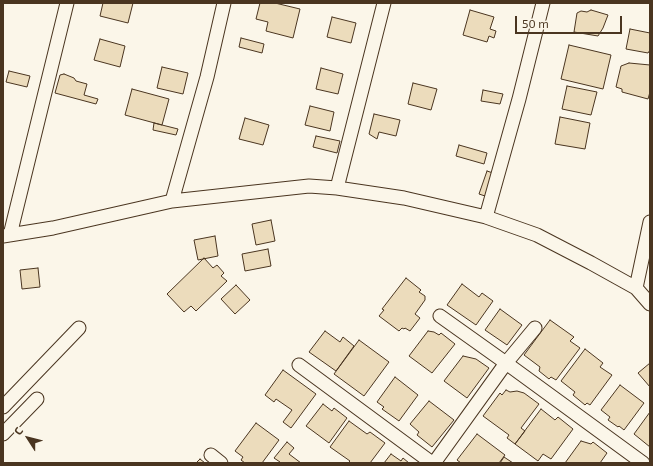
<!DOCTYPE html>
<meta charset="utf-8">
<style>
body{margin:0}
#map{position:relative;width:653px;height:466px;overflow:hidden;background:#fbf6e9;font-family:"Exo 2",sans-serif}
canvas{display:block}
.frame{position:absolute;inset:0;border:4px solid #4a3520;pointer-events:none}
.north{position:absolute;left:8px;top:418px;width:40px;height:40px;-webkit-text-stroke:3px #fbf6e9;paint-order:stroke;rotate:306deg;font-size:11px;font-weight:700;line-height:16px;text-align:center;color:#4a3520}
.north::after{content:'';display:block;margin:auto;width:14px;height:18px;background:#4a3520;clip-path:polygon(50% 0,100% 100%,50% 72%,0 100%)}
.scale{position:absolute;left:515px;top:16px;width:107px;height:18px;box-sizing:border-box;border:2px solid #4a3520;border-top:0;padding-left:5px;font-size:12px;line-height:14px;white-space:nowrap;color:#4a3520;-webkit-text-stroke:3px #fbf6e9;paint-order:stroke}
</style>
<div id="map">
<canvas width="653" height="466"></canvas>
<div class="frame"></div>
<div class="north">С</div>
<div class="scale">50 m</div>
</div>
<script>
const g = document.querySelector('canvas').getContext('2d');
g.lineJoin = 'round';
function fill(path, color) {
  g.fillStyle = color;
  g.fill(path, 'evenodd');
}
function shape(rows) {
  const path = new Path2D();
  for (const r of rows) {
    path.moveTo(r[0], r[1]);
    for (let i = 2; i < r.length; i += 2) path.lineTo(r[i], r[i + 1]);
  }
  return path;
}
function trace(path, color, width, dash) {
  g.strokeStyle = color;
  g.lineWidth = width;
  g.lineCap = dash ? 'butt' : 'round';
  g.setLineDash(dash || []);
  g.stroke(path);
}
const building = shape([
 [103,3,133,3,128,23,100,16,103,3],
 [260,3,275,3,300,9,293,38,266,31,268,22,256,19,260,3],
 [470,10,494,17,490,29,496,31,494,38,489,36,487,42,463,35,470,10],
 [591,10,608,15,603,28,598,36,574,32,577,13,581,11,587,12,591,10],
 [332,17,356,23,351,43,327,37,332,17],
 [630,29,650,33,650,50,648,53,626,49,630,29],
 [241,38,264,44,262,53,239,47,241,38],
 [100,39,125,46,120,67,94,60,100,39],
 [569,45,611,55,603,89,561,79,569,45],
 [629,63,650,65,650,92,648,99,622,92,622,89,616,87,621,66,629,63],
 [162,67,188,73,183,94,157,88,162,67],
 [321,68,343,74,338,94,316,89,321,68],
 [9,71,30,76,27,87,6,82,9,71],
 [64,74,74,78,76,81,87,84,84,95,98,99,96,104,55,93,60,75,64,74],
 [413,83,437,89,431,110,408,104,413,83],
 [567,86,597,92,591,115,562,109,567,86],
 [132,89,169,99,162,125,125,115,132,89],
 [483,90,503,94,500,104,481,101,483,90],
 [310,106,334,112,330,131,305,125,310,106],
 [374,114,400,120,396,136,379,132,377,139,369,134,374,114],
 [560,117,590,123,585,149,555,144,560,117],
 [245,118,269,125,263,145,239,139,245,118],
 [154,123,178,129,176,135,153,130,154,123],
 [316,136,340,141,337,153,313,147,316,136],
 [459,145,487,153,484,164,456,156,459,145],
 [487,171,493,173,485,196,479,194,487,171],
 [271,220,275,241,256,245,252,224,271,220],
 [215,236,218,256,198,260,194,240,215,236],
 [268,249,271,266,245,271,242,254,268,249],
 [204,258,213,268,217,265,224,273,221,276,227,281,196,311,191,306,184,312,167,294,204,258],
 [38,268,40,287,22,289,20,270,38,268],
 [406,278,421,290,419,292,425,296,425,300,415,314,420,318,410,331,405,328,404,329,402,328,399,331,379,316,384,310,382,309,406,278],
 [462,284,479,297,482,293,493,301,476,325,447,305,462,284],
 [236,285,250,300,235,314,221,299,236,285],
 [500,309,522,325,507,345,485,330,500,309],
 [550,320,574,337,570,341,580,348,556,380,551,377,549,379,539,371,540,367,524,355,550,320],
 [325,331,340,342,343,337,354,346,336,371,309,352,325,331],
 [428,331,434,332,439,335,441,333,455,344,432,373,409,356,428,331],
 [359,340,389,362,364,396,334,374,359,340],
 [585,349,603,363,600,367,612,375,590,405,587,403,585,405,573,395,575,392,561,381,585,349],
 [463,356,476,359,489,368,467,398,444,381,463,356],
 [650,363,650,387,638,373,650,363],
 [283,370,316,394,291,428,283,422,292,410,276,399,274,402,265,395,283,370],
 [395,377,418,395,399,421,382,409,384,407,377,402,395,377],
 [620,385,644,403,624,430,619,426,618,427,608,420,610,417,601,410,620,385],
 [506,390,510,392,517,391,524,393,539,404,521,428,525,431,515,444,507,438,509,435,483,416,500,393,502,395,506,390],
 [429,401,454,420,432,447,417,435,419,432,410,424,429,401],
 [323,404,332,411,334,408,347,418,329,443,306,426,323,404],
 [541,409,555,420,558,417,573,429,551,459,543,454,538,461,515,444,541,409],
 [650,412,650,447,634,434,650,412],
 [349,421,367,434,370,432,385,443,370,463,348,463,350,461,330,447,349,421],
 [256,423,279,440,262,463,245,463,241,460,243,457,235,451,256,423],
 [477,434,505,455,499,463,461,463,457,460,477,434],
 [581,441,591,444,593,442,607,453,600,463,565,463,581,441],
 [287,442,294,448,289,454,301,463,279,463,280,462,274,458,287,442],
 [391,454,401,461,403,458,409,463,384,463,391,454],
 [504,457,513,463,500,463,504,457],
 [200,459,205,463,196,463,200,459]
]);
fill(building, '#ecdcbc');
trace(building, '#4a3520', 1);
const street = shape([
 [337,188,384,3],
 [172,201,309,186,337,188,404,198,486,217,537,235,591,263,636,288,650,304],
 [486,217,519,99,543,3],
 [10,235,67,3],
 [3,236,53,228,172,201,207,77,224,3],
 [636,288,650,222],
 [440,316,506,363,643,463],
 [299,365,432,463],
 [3,407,79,328],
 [3,434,37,399],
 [211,455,221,463],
 [434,463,506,363,535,328]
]);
trace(street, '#4a3520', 15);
trace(street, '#fbf6e9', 13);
</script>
